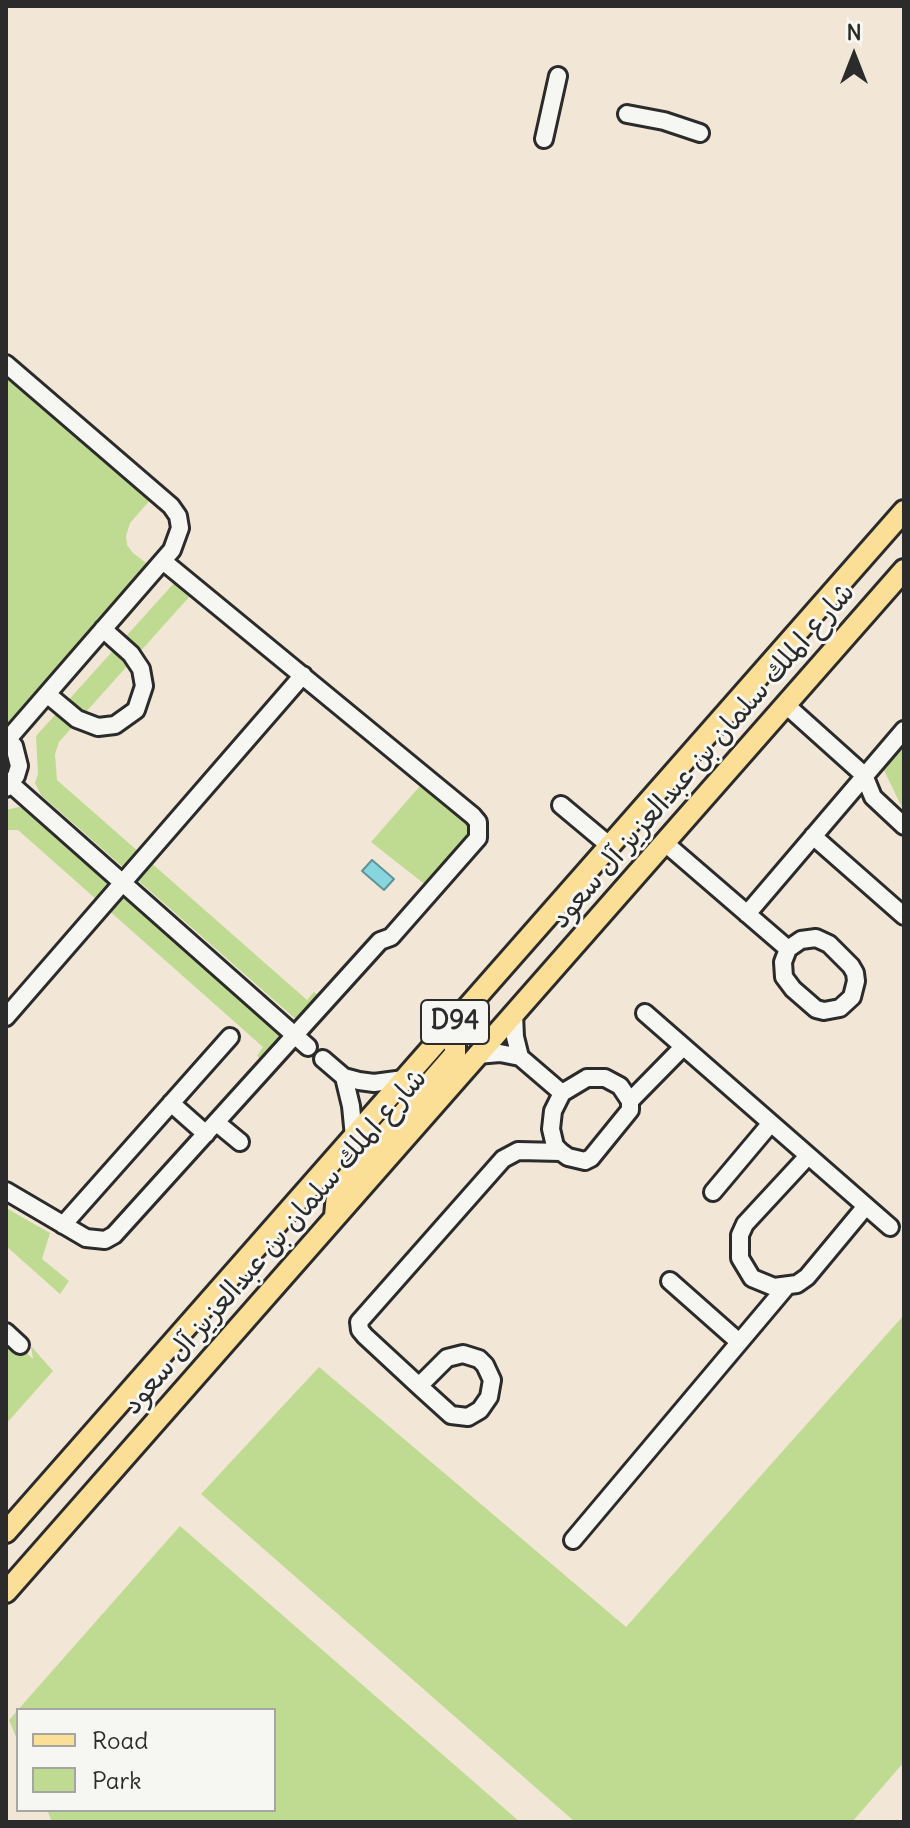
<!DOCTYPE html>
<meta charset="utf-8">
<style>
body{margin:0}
#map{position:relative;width:910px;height:1828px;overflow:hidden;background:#f2e7d7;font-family:Delius,sans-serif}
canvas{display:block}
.frame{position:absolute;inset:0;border:8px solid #2b2b2b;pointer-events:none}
.legend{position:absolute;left:16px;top:1708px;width:260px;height:104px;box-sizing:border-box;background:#f6f6f2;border:2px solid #a5a5a2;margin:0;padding:10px 14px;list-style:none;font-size:24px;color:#2b2b2b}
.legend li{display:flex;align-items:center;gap:16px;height:40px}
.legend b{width:40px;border:2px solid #a5a5a2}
.north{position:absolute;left:814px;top:16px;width:80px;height:80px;-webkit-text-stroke:6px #f6f6f2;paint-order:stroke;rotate:0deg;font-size:22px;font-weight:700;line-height:32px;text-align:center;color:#2b2b2b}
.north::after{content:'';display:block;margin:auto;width:28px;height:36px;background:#2b2b2b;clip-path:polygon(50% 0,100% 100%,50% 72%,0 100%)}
</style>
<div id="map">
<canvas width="910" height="1828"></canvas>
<div class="frame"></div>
<ul class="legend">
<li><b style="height:10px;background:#fbdf96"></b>Road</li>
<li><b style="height:22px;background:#bfda91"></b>Park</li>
</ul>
<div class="north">N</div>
</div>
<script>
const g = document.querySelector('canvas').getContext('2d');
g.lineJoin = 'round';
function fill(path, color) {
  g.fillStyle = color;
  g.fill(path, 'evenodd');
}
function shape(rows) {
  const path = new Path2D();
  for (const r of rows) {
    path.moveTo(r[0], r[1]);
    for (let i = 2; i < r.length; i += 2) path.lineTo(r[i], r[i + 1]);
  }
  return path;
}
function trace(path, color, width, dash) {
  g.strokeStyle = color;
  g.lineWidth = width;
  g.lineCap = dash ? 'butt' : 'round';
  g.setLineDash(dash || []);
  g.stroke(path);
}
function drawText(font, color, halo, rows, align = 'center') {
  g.font = font + ' Delius,"Playpen Sans Arabic",sans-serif';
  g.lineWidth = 6;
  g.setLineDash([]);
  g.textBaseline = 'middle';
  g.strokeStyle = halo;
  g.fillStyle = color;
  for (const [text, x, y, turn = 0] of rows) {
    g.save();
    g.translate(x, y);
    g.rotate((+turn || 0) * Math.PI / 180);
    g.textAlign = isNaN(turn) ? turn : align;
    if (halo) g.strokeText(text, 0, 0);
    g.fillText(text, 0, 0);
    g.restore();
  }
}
fill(shape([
 [6,377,19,384,151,499,130,523,126,536,127,545,133,553,154,569,9,730,6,729],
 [175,582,190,596,59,742,55,754,57,780,307,1000,314,992,329,1003,308,1030,41,795,35,783,38,774,36,736],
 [904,745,904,812,883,768],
 [420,786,472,825,476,832,432,890,371,842],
 [19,807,32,813,292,1046,272,1067,257,1056,263,1047,18,830,6,830,6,810],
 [6,1208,50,1233,42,1259,69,1281,60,1294,6,1246],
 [904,1315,904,1762,852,1822,575,1822,201,1494,319,1367,626,1627],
 [6,1333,33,1359,31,1346,53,1371,6,1424],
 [180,1526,520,1822,52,1822,47,1810,274,1810,274,1710,18,1710,18,1742,9,1720]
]), '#bfda91');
const water = shape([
 [372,860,394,879,384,890,362,871,372,860]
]);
fill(water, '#85d6df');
trace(water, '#619297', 2);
const minor = shape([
 [627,114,664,121,700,133],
 [544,139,558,76],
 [6,364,171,506,178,516,180,528,172,550,8,739],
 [47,694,77,719,98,727,115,725,136,710,144,686,141,669,131,654,103,629],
 [786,705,864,775,873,797,904,826],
 [6,737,14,746,19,766,16,776,6,788],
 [11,784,308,1047],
 [561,805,610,846],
 [813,836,904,916],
 [665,843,788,949],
 [747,914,904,730],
 [816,938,829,944,851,966,855,973,856,981,852,997,840,1008,824,1011,816,1009,793,989,784,977,783,962,788,949,801,940,816,938],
 [645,1013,890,1227],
 [514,1014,515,1037,520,1057],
 [6,1017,303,675],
 [477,1055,500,1053,520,1057,562,1093],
 [323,1059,344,1077,359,1081,374,1083,404,1079],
 [344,1077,351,1106,354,1137],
 [587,1078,605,1078,620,1086,630,1101,630,1110,591,1158,585,1161,568,1157,561,1152,555,1146,551,1129,553,1111,562,1093,587,1078],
 [630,1101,683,1047],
 [171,1103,206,1134],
 [217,1123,240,1142],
 [808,1156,745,1224,740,1235,740,1258,752,1278,774,1287,797,1284,807,1277,866,1206],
 [6,1191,86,1238,105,1240,114,1235,380,941,391,937,478,838,478,822,473,816,163,561],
 [713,1192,771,1123],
 [63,1225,230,1037],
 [670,1281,739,1342],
 [6,1332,20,1345],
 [419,1386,447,1358,463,1354,479,1359,485,1365,492,1380,489,1397,480,1410,468,1417,451,1415,419,1386,365,1336,360,1330,359,1322,503,1159,518,1151,561,1152],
 [573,1540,786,1287]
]);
const major = shape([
 [335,1216,337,1195,347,1178,455,1054,455,1043,451,1038,439,1039],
 [6,1532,904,511],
 [6,1592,904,570]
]);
trace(minor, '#2b2b2b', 22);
trace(major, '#2b2b2b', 26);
trace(minor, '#f6f6f2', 16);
trace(major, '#fbdf96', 20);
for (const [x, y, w] of [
 [455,1022,68]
]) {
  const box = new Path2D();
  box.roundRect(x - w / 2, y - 22, w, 44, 6);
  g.fillStyle = '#f6f6f2';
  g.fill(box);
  trace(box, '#2b2b2b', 2);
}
drawText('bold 26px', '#2b2b2b', null, [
 ["D94",455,1022]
]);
drawText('28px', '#2b2b2b', '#f6f6f2', [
 ["شارع الملك سلمان بن عبدالعزيز آل سعود",703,756,-49],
 ["شارع الملك سلمان بن عبدالعزيز آل سعود",275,1242,-49]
]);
</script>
